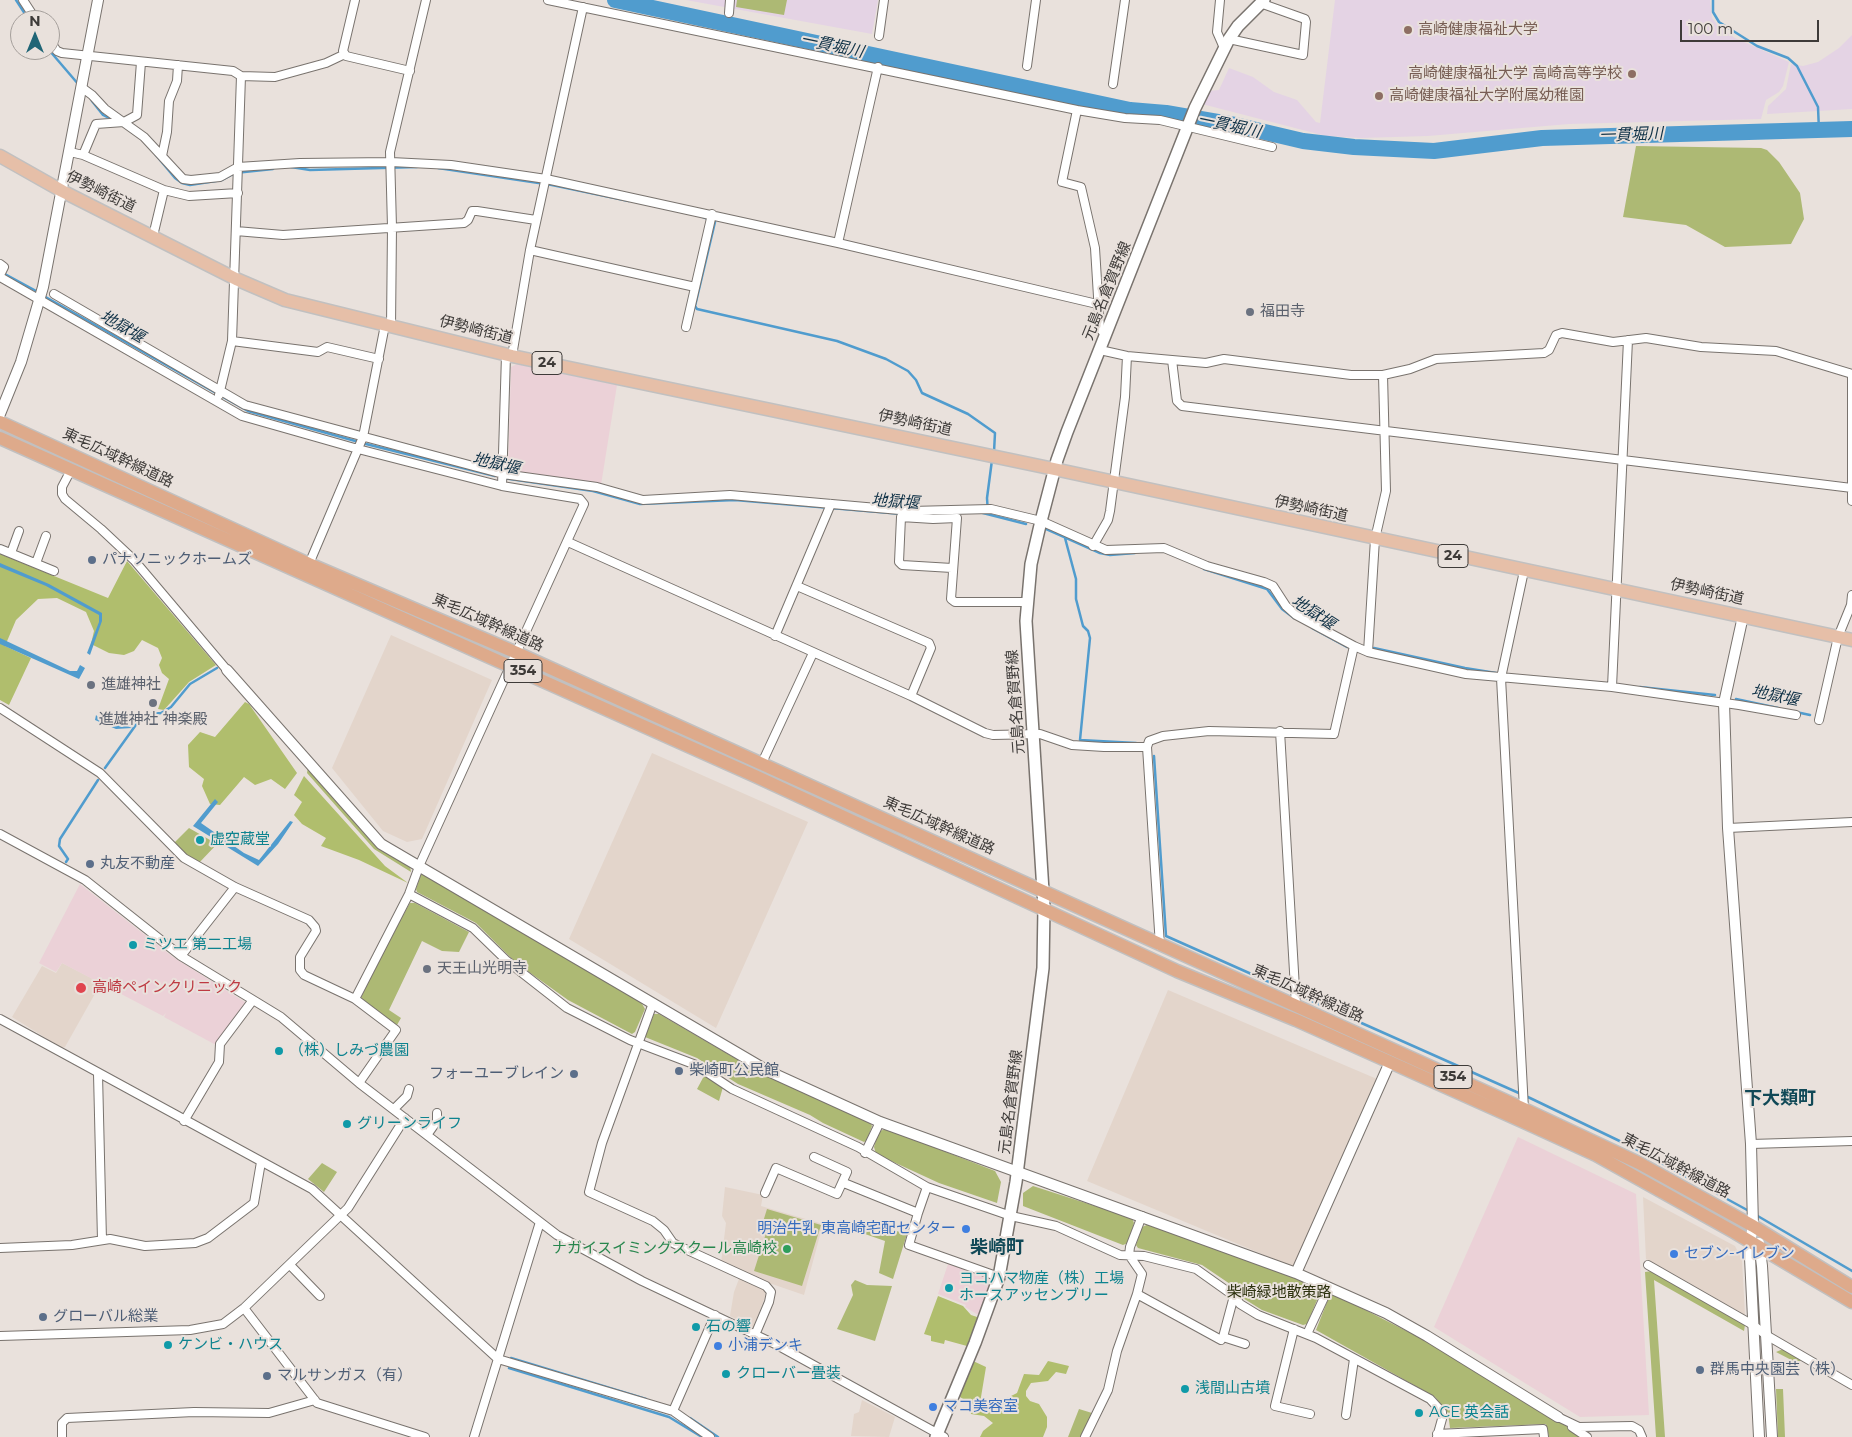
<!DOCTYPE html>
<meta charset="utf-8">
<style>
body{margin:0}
#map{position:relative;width:1852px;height:1437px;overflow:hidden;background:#e9e1dc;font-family:Montserrat,sans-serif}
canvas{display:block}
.north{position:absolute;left:10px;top:10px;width:50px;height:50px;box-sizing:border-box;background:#e9e1dc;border:1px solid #a59f9b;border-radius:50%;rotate:0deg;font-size:14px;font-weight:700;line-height:20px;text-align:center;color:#3e3b39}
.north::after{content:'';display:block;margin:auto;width:18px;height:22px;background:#206576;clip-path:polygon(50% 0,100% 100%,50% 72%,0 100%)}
.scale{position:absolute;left:1680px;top:20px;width:139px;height:22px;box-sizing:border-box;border:2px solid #3e3b39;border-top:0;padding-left:6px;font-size:15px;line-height:18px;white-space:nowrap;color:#3e3b39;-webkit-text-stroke:4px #e9e1dc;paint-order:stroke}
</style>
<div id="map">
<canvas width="1852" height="1437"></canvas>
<div class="north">N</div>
<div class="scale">100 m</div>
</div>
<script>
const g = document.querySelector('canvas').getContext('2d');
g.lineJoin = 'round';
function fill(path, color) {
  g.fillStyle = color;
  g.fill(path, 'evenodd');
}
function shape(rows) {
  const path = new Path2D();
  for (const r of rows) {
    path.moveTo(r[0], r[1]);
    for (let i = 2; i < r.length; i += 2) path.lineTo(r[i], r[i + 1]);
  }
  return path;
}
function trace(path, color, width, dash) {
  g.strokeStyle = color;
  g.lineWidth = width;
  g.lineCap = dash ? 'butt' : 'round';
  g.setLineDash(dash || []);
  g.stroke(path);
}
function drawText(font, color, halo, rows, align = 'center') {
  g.font = font + ' Montserrat,"Noto Sans JP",sans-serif';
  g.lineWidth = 4;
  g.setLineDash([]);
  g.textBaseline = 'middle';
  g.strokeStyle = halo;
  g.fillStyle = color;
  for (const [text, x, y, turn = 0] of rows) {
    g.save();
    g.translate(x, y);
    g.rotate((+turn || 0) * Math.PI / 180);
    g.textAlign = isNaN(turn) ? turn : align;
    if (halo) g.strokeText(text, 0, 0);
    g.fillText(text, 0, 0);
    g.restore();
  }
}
fill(shape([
 [391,635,492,680,422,839,407,842,383,831,332,768],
 [652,753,808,822,716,1028,569,939],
 [62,963,101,983,65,1047,62,1048,12,1017,42,966,56,973],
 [1168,990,1377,1079,1293,1267,1087,1181],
 [725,1187,763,1195,761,1206,823,1224,804,1295,772,1284,765,1287,765,1297,753,1328,730,1316,734,1292,742,1271,721,1263,726,1223,722,1216],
 [1643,1197,1735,1246,1742,1260,1745,1315,1646,1259],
 [862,1400,895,1417,889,1437,851,1436,854,1414,859,1412]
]), '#e3d5cb');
fill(shape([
 [517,364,617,385,601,485,508,472,511,367],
 [80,884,173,957,248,1004,216,1045,164,1017,166,1013,163,1016,62,963,56,972,39,963],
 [1518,1137,1636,1194,1649,1415,1580,1417,1434,1327],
 [949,1261,988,1276,990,1282,980,1316,965,1307,966,1305,938,1294]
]), '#ebd1d7');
fill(shape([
 [686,0,878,0,872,34],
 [1335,0,1710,0,1712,18,1718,26,1735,38,1789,62,1783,86,1779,92,1766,100,1761,119,1569,124,1428,136,1361,138,1326,136,1202,104,1209,91,1219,90,1229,68,1253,77,1274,92,1297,100,1316,122,1320,123],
 [1852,35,1852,109,1767,114,1768,106,1786,89,1791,64,1803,66,1818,62,1839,48]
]), '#e4d3e4');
fill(shape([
 [737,0,787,0,784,15,736,7],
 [1636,146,1761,148,1767,150,1779,162,1800,193,1804,219,1791,244,1725,247,1686,225,1623,217],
 [308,767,410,866,411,872,374,849,307,773],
 [189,828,217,844,198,864,172,845],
 [421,874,427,874,641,1002,645,1009,635,1032,632,1034,568,1000,515,962,476,923,417,892,416,889],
 [410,903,415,903,469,932,459,952,442,951,422,941,389,1010,401,1018,397,1025,362,1001,361,998,383,950],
 [654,1014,659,1014,757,1071,870,1122,872,1126,867,1140,864,1142,823,1123,810,1115,738,1084,697,1058,645,1037],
 [704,1076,723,1087,719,1101,697,1089],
 [887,1129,995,1171,1001,1182,997,1203,939,1183,876,1154,874,1147,879,1131],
 [322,1163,337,1172,324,1192,308,1179],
 [1033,1186,1132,1218,1134,1223,1128,1243,1123,1245,1023,1206,1023,1193],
 [767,1209,821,1225,802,1286,754,1271,768,1227,762,1225],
 [870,1223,907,1234,893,1279,879,1273,885,1241,865,1234],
 [1149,1224,1290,1275,1319,1289,1320,1293,1307,1324,1303,1325,1262,1310,1238,1295,1233,1286,1202,1265,1138,1248,1136,1245,1142,1227],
 [1652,1271,1745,1325,1744,1331,1654,1280,1665,1437,1656,1437,1645,1272],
 [855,1280,867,1285,892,1286,875,1341,837,1329,853,1295,851,1285],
 [1336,1295,1430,1343,1585,1437,1549,1437,1546,1424,1450,1428,1448,1413,1435,1397,1316,1330,1329,1297],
 [1783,1349,1801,1359,1799,1364,1776,1352],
 [1776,1389,1783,1389,1785,1437,1778,1437],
 [1079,1409,1092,1413,1082,1437,1068,1437]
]), '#adb974');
fill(shape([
 [0,554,108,598,127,561,216,665,189,682,164,710,158,709,169,679,162,673,159,665,162,658,158,648,142,640,134,651,124,655,109,653,91,644,94,631,86,612,57,598,38,599,16,620,5,646,31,658,9,705,0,700],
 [245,702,249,704,297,773,285,789,271,779,255,785,244,777,220,805,210,804,202,786,204,779,189,767,188,745,200,732,215,737],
 [304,776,385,866,408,883,359,860,321,846,326,838,302,824,294,815,302,802,294,795],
 [938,1296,963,1306,971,1315,980,1318,967,1346,945,1340,944,1344,931,1341,931,1336,924,1334],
 [971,1360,986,1367,980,1403,991,1413,999,1412,1005,1399,1017,1393,1024,1374,1039,1375,1048,1361,1069,1366,1066,1374,1056,1372,1048,1381,1031,1383,1026,1391,1026,1396,1030,1401,1039,1404,1047,1417,1047,1427,1043,1437,980,1437,983,1431,993,1423,984,1416,971,1414,968,1402,955,1394]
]), '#b0be6d');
fill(shape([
 [0,563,49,584,102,613,102,621,90,655,87,653,99,622,99,615,46,586,0,567],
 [0,638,70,671,77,671,80,665,85,668,79,679,0,644],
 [96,715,99,718,106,717,132,728,116,729,95,720],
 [215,799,218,802,201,823,244,853,259,860,290,821,293,822,278,844,258,866,193,826]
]), '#509cce');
trace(shape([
 [16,0,29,20],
 [1713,0,1713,12,1719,22,1757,46,1788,58,1797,66,1818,107,1819,131],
 [49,50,79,85],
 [92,101,103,115,113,120],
 [156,155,175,178,182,183,190,185,222,180,235,173,273,169],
 [291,167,310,170,417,167],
 [438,168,552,185,629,201],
 [703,217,715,222,695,306,697,309,837,341,886,359,908,371,916,380,922,393,968,414,995,433,994,452],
 [3,273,38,292],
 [42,295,248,411,366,444,495,476],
 [503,478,593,491,640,504,735,500,902,514],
 [979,512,1026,524],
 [988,514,987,498,992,460],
 [940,515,959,513],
 [1044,528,1100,553,1110,555,1135,553],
 [1065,538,1076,579,1076,599,1083,626,1088,631,1090,638,1080,740,1136,743],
 [1204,569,1267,589,1282,609,1294,618],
 [1312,628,1347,647],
 [1374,648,1465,668,1496,673],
 [1640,687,1715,695],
 [1736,699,1778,708],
 [1796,712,1810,715],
 [1154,756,1166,936,1530,1098,1630,1146,1749,1211],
 [105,768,143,715,161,713,171,707,190,684,217,668],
 [66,862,68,859,59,846,60,839,98,780],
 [1756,1215,1852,1271],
 [511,1358,646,1399],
 [509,1368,669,1417,702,1437],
 [690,1418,718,1437]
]), '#509cce', 2.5);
trace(shape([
 [615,0,1130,110,1166,113,1235,125,1303,141,1354,147,1434,151,1542,138,1852,129]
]), '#509cce', 16);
const minor = shape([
 [23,0,36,20],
 [355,0,343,51,346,56,410,71],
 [548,0,1077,110,1125,118,1160,120,1272,147],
 [1220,0,1217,32,1224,48],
 [729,13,730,0],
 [879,36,884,0],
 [1229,39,1303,55,1306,22,1305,19,1260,3],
 [50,41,57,51,62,53,233,71,241,76,232,341,219,395],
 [1027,66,1036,0],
 [241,76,275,77,326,63,345,54],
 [1113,84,1125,0],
 [81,87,92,95,105,109,144,137,183,179,191,180,220,177,238,167,300,163,391,162,451,165,546,179,838,243,1097,304],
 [1077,110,1062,182,1081,187,1095,248,1100,329,1106,335],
 [70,152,83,155,164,190,189,196,238,193],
 [83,155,96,124,124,122,137,115,141,62],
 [162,156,167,132,169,101,177,81,178,65],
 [236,231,283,235,464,223,468,220,472,211,477,211,536,220],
 [153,236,164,190],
 [838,243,878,67],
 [530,250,695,287],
 [0,264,4,267,0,275],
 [0,277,242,416,358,449,502,486,580,499,584,504,420,864,409,894,355,999,396,1030,359,1083],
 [54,294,245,405,503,474,597,487,643,500,730,495,911,511,991,509,1041,521,1106,550,1164,548,1207,566,1264,582,1273,586,1286,606,1296,615,1354,646,1368,652,1466,674,1612,687,1739,705,1796,715],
 [391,327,392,227,390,152,426,0],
 [686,327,712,214],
 [232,341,318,352,327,347,379,359],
 [1100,350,1127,356,1172,360,1206,363,1224,359,1351,375,1383,375,1410,369,1436,359,1544,353,1549,350,1556,335,1562,333,1613,342,1646,338,1701,347,1776,351,1852,374],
 [512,356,530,250,583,7],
 [1172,360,1177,401,1182,406,1852,488],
 [1852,374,1852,501],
 [71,470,62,487,62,494,65,499,101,529,134,560,227,670],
 [502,486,506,355],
 [568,542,911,696,985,733,993,735,1040,734,1072,745,1104,747,1147,747,1149,741,1163,736,1209,731,1334,734,1354,646],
 [1093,546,1108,520,1110,511,1125,397,1127,356],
 [0,549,54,571],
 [11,553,19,531],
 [36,563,46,536],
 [309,564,363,437,385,325],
 [952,568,902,565,899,562,901,517,933,519,957,518,951,599,955,602,1027,602],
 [1524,571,1501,678,1524,1109],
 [797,586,929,643,931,648,911,696],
 [775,636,831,504],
 [1368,652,1375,539,1386,491,1383,375],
 [1612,687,1628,340],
 [0,708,100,773,184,858,235,887,309,920,315,927,316,931,300,957,300,970,304,975,355,999],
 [1819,720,1838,637,1851,605,1852,595],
 [1280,731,1296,1006],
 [1147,747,1160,946],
 [761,765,813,653],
 [1728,828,1852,822],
 [0,834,85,880,181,956,281,1017,359,1083,557,1235,642,1281,777,1345,944,1437],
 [409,894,473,928,507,961,567,1008,630,1040,696,1065,732,1089,858,1147,927,1187,1011,1216,1056,1226,1120,1255,1144,1256,1196,1269,1234,1296,1240,1304,1258,1315,1316,1338,1430,1399,1442,1412,1442,1419,1437,1437],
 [181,956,235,887],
 [653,1003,602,1143,589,1192,653,1221,664,1230,673,1243,683,1248,766,1286,771,1292,769,1302,755,1335],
 [0,1019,312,1189,498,1359,673,1411,710,1437],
 [98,1074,102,1240],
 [394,1109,407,1096,409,1089],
 [184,1121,219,1062,220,1044,253,1000],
 [427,1135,437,1121,437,1113],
 [1751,1144,1852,1141],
 [865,1153,880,1122],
 [844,1183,918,1213,909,1245,999,1277],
 [765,1193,776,1168,837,1194,847,1172,814,1157],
 [918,1213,927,1187],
 [0,1248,72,1245,110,1239,145,1246,195,1243,208,1238,254,1203,261,1162],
 [290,1265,320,1296],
 [1648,1265,1753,1325,1766,1335,1852,1385],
 [1137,1294,1221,1340],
 [1234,1296,1223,1337,1245,1344],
 [244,1308,317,1403,425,1437],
 [1294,1329,1275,1406,1310,1414],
 [1307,1334,1329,1287],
 [0,1336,190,1330,223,1324,244,1308,348,1208,405,1118],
 [673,1411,715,1315],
 [1346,1415,1354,1359],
 [1558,1417,1579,1427,1632,1426,1639,1430,1642,1437],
 [1572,1427,1587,1437],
 [1437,1434,1543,1429,1544,1437],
 [62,1437,62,1423,67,1418,194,1412,269,1413,315,1400],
 [474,1437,540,1222],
 [1085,1437,1108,1390,1117,1351,1137,1294,1142,1274,1129,1255,1130,1247,1142,1216]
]);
const tertiary = shape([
 [0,414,21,362,43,287,98,0],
 [1743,616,1724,703,1728,828,1751,1144,1753,1226,1750,1242,1750,1258,1759,1437],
 [227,670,381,844,768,1071,880,1122,1296,1273,1386,1313,1427,1336,1558,1417],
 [1759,1243,1762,1266,1772,1437],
 [1296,1273,1390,1062]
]);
const secondary = shape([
 [936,1437,975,1343,999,1277,1016,1182,1043,968,1044,907,1026,621,1031,564,1041,521,1057,460,1067,432,1195,108,1229,39,1238,26,1264,0]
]);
const primary = shape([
 [0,156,62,191,236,279,285,300,512,356,1054,469,1852,640]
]);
const trunk = shape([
 [0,422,309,564,517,653,1524,1109,1639,1163,1753,1226,1852,1287],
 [0,438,755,776,1177,971,1296,1020,1526,1123,1596,1155,1734,1232,1852,1302]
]);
trace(minor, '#79736e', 10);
trace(tertiary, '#79736e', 12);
trace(secondary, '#79736e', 14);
trace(primary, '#c1c0c0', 15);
trace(trunk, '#c1c0c0', 15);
trace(minor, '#fff', 8);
trace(tertiary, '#fff', 10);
trace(secondary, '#fff', 11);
trace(primary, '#e6bfa8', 12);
trace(trunk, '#deaa8b', 12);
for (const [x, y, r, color] of [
 [1408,30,5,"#8d6e63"],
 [1632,74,5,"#8d6e63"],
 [1379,96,5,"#8d6e63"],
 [1250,312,5,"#6b7280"],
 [92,560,5,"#5c6f8a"],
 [91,685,5,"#6b7280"],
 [153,703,5,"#6b7280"],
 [200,840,5,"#0f9aa8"],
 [90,864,5,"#5c6f8a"],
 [133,945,5,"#0f9aa8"],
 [427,969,5,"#6b7280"],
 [81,988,6,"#e0444e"],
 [279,1051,5,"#0f9aa8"],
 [679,1071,5,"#5c6f8a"],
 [574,1074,5,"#5c6f8a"],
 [347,1124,5,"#0f9aa8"],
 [966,1229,5,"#3f7fe0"],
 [787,1249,5,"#2e9e5b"],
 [1674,1254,5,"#3f7fe0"],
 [949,1288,5,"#0f9aa8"],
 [43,1317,5,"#5c6f8a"],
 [696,1327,5,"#0f9aa8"],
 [168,1345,5,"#0f9aa8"],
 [718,1346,5,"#3f7fe0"],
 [1700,1370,5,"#5c6f8a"],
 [726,1374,5,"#0f9aa8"],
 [267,1376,5,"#5c6f8a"],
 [1185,1389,5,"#0f9aa8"],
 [933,1407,5,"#3f7fe0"],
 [1419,1413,5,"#0f9aa8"]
]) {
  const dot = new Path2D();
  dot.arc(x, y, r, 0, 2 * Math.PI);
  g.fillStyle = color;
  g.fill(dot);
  trace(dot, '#e9e1dc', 2);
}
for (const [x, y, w] of [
 [547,363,30],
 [1453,556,30],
 [523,671,38],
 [1453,1077,38]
]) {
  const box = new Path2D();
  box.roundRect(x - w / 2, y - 11.5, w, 23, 4);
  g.fillStyle = '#e9e1dc';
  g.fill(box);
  trace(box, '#3e3b39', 1);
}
drawText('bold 14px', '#3e3b39', null, [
 ["24",547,363],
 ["24",1453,556],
 ["354",523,671],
 ["354",1453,1077]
]);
drawText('15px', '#785e54', '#e9e1dc', [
 ["高崎健康福祉大学",1418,30],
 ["高崎健康福祉大学 高崎高等学校",1622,74,"right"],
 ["高崎健康福祉大学附属幼稚園",1389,96]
], 'left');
drawText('15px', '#3e3b39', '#e9e1dc', [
 ["伊勢崎街道",101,192,26],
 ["元島名倉賀野線",1107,291,-68],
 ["伊勢崎街道",476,330,14],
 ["伊勢崎街道",915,423,12],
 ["東毛広域幹線道路",118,458,25],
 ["伊勢崎街道",1311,509,12],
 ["伊勢崎街道",1707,592,12],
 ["東毛広域幹線道路",488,623,24],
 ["元島名倉賀野線",1016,702,-94],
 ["東毛広域幹線道路",939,826,24],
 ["東毛広域幹線道路",1308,994,24],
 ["元島名倉賀野線",1011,1102,-83],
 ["東毛広域幹線道路",1676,1166,28]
]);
drawText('15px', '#5b616d', '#e9e1dc', [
 ["福田寺",1260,312],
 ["進雄神社",101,685],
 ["進雄神社 神楽殿",153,720,"center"],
 ["天王山光明寺",437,969]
], 'left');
drawText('15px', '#4e5e75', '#e9e1dc', [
 ["パナソニックホームズ",102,560],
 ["丸友不動産",100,864],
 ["柴崎町公民館",689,1071],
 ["フォーユーブレイン",564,1074,"right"],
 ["グローバル総業",53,1317],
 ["群馬中央園芸（株）",1710,1370],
 ["マルサンガス（有）",277,1376]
], 'left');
drawText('15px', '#0d838f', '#e9e1dc', [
 ["虚空蔵堂",210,840],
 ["ミツエ 第二工場",143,945],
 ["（株）しみづ農園",289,1051],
 ["グリーンライフ",357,1124],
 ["ヨコハマ物産（株）工場",959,1279],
 ["ホースアッセンブリー",959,1296],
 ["石の響",706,1327],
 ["ケンビ・ハウス",178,1345],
 ["クローバー畳装",736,1374],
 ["浅間山古墳",1195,1389],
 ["ACE 英会話",1429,1413]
], 'left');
drawText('15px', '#be3a42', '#e9e1dc', [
 ["高崎ペインクリニック",92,988]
], 'left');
drawText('15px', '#366cbe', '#e9e1dc', [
 ["明治牛乳 東高崎宅配センター",956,1229,"right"],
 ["セブン-イレブン",1684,1254],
 ["小浦デンキ",728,1346],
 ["マコ美容室",943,1407]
], 'left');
drawText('15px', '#27864d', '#e9e1dc', [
 ["ナガイスイミングスクール高崎校",777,1249]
], 'right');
drawText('15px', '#2d320f', '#e9e1dc', [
 ["柴崎緑地散策路",1279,1293]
]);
drawText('italic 16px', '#103247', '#e9e1dc', [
 ["一貫堀川",832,46,12],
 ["一貫堀川",1229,126,12],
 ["一貫堀川",1631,135,-2],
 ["地獄堰",122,327,30],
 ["地獄堰",496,464,13],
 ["地獄堰",895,502,4],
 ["地獄堰",1313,613,33],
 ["地獄堰",1775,696,12]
]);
drawText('bold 18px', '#114957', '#e9e1dc', [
 ["下大類町",1780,1099],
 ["柴崎町",997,1248]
]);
</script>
